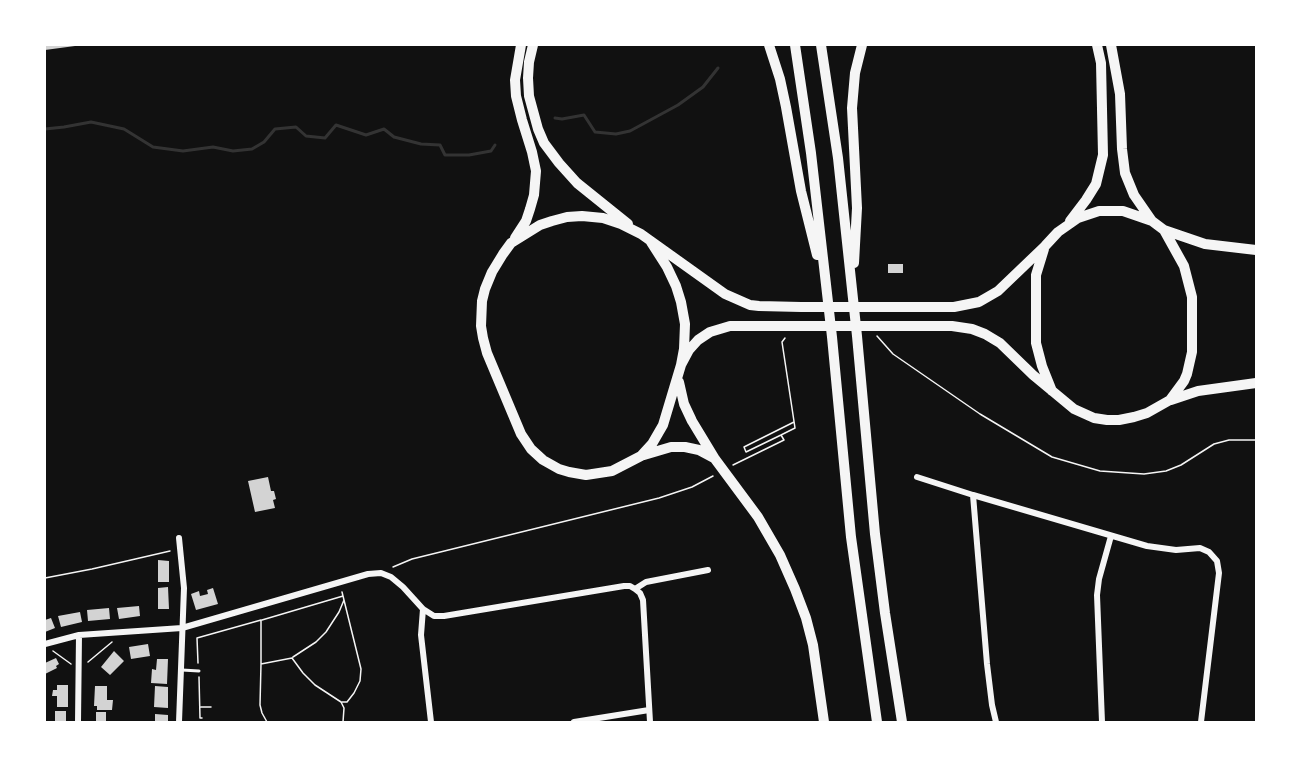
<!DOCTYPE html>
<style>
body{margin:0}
#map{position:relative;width:1301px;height:767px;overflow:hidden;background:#111;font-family:"Roboto Condensed",sans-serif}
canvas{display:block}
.frame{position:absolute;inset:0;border:46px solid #fff;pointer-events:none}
</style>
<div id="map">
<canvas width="1301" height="767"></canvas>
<div class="frame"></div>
</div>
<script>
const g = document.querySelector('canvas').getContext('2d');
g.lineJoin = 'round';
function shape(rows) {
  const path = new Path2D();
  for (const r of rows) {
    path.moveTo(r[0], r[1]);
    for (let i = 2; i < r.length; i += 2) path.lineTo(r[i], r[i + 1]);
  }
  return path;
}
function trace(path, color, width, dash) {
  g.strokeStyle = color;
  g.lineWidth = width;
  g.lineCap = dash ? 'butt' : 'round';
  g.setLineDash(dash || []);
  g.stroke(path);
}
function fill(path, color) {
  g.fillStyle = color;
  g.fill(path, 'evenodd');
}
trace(shape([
 [555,118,562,119,584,115,595,132,616,134,630,131,678,105,703,87,718,68],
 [45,129,64,127,91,122,124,129,153,147,183,151,213,147,233,151,252,149,264,142,275,129,296,127,306,136,325,138,336,125,366,135,384,129,394,137,421,144,440,145,445,155,469,155,491,151,495,145]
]), '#333', 3);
fill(shape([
 [45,45,75,45,75,46,45,50],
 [888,264,903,264,903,273,888,273],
 [268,477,271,491,274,491,276,499,273,500,275,508,255,512,248,481],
 [158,560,169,561,169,582,158,582],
 [168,587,169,609,158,609,158,588],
 [213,588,218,604,196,610,191,594,199,591,200,596,208,594,207,590],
 [139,606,140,616,119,619,117,608],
 [109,608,110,619,88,621,87,610],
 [80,612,82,622,61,627,58,616],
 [51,618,55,628,45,632,45,620],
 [148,644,150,656,131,659,129,647],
 [114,651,124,661,110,675,101,667],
 [56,658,59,664,56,666,57,668,45,674,45,663],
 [157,659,168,659,167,684,151,683,152,669,156,670],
 [57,685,68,685,68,707,57,707,57,696,52,696,53,690,57,690],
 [95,686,107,686,107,700,113,700,112,710,97,710,97,706,94,706],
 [155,686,168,687,168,708,154,707],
 [55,711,66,711,66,722,55,722],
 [96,712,106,712,106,722,96,722],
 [155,714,168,715,168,722,155,722]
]), '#d3d3d3');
trace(shape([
 [877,336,893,354,980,414,1052,457,1100,471,1144,474,1166,471,1181,465,1214,444,1229,440,1256,440],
 [781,435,795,428,782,342,785,338],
 [733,465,784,440,781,435,746,452,744,447,794,422],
 [393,567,412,559,659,498,692,487,713,476],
 [45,578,92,569,170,551],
 [342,592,361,669,360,681,354,693,347,702,342,702],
 [262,620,343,596],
 [53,651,71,664],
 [293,657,316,642,326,632,339,612,344,600],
 [88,662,112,642],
 [198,663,197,638,261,620,261,664],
 [199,677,200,718,202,718],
 [201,707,211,707],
 [267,722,262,713,260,705,261,664,292,658,303,673,315,685,341,702,344,708,343,722]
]), '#f5f5f5', 1.5);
trace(shape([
 [182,670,199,671]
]), '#f5f5f5', 3);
trace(shape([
 [917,477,973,495,1147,546,1176,550,1200,548,1209,552,1217,561,1219,573,1201,722],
 [973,495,987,664,992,705,996,722],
 [179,538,184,588,179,722],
 [635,589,640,593,643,600,650,722],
 [423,609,421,635,431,722],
 [45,644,79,635,182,628,368,574,381,573,391,577,403,587,423,609,434,616,444,616,624,586,630,586,635,589,646,582,708,570],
 [78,722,79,635],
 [574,722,649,710],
 [1102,722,1097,595,1099,579,1111,536]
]), '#f5f5f5', 6);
trace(shape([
 [533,45,529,62,528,78,529,96,538,129,544,143,559,163,577,183,628,224],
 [769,45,780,79,786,107,801,191,817,255],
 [795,45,811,153,832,337,851,537,877,722],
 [821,45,838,158,857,336,875,534,885,613,902,722],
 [1111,45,1120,94,1122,149,1125,173,1134,195,1152,221],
 [1070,221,1086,200,1096,184,1103,155,1101,63,1097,45],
 [1164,230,1205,244,1256,250],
 [515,238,526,221,530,209,534,195,536,171,532,152,522,120,516,96,515,80,521,45],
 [651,242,667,267,676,286,681,302,685,324,684,349,681,365,663,425,652,444,641,456,612,471,586,475,569,472,559,469,543,460,531,449,521,434,487,353,483,338,481,326,482,301,485,289,492,272,503,254,511,243,540,225,552,221,567,217,582,216,603,218,621,224,641,234,725,294,750,305,759,306,801,307,954,307,979,302,998,291,1045,246,1058,232,1078,218,1099,211,1123,211,1152,221,1164,230,1184,266,1192,297,1192,352,1187,374,1184,381,1170,400,1147,413,1134,417,1119,420,1107,420,1094,418,1074,409,1033,375,1000,343,985,334,972,329,952,326,730,326,710,332,698,340,689,350,681,365],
 [1044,249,1036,275,1036,343,1042,366,1052,391],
 [854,263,857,208,852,108,855,73,862,45],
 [679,382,684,404,692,421,715,459,758,517,780,555,795,589,806,618,813,645,824,722],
 [1171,400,1198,391,1256,383],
 [644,455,671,447,685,447,699,450,714,458]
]), '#f5f5f5', 10);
</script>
